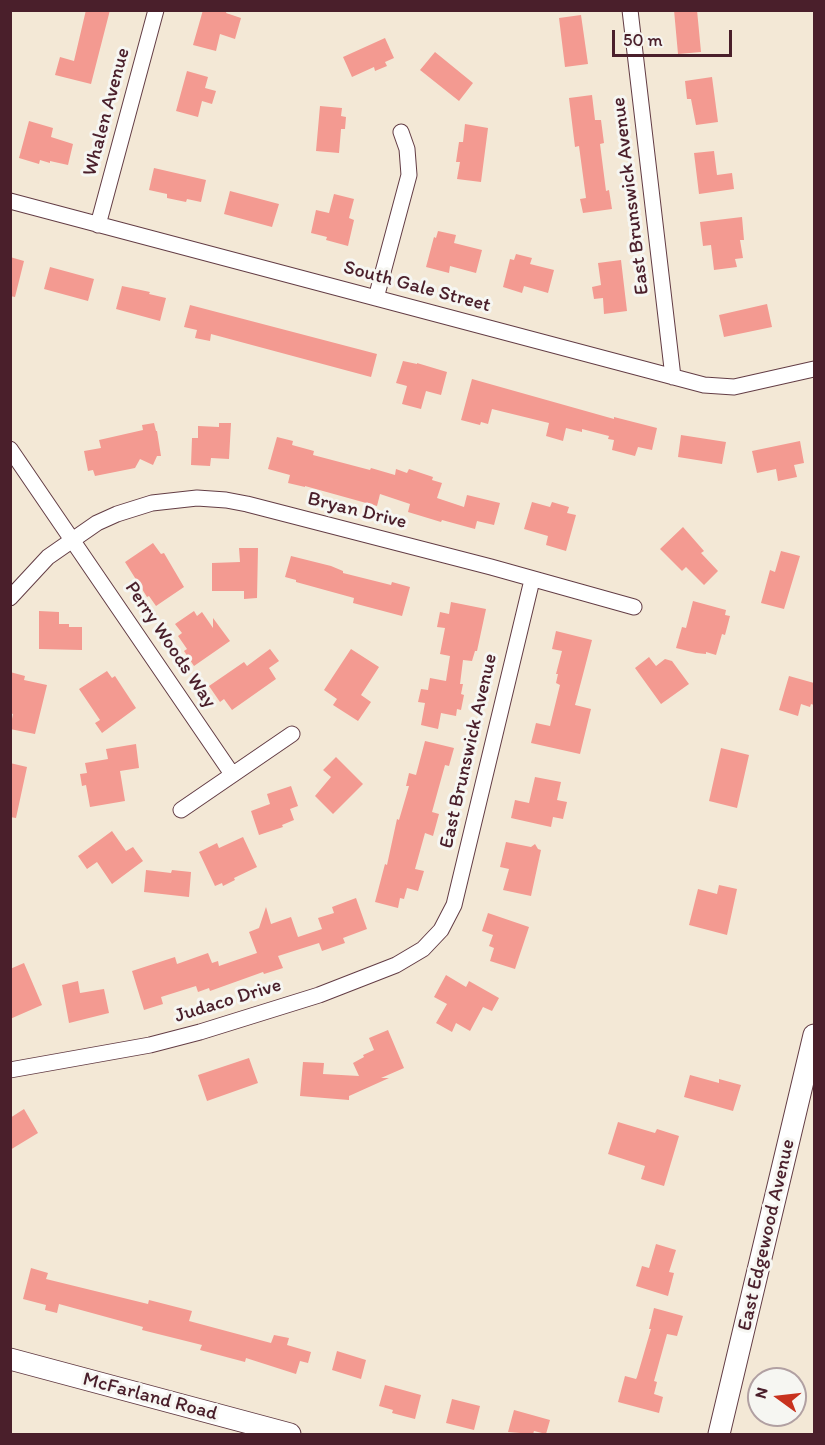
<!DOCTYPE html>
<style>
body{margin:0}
#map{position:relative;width:825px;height:1445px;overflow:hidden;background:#f3e8d6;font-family:Itim,sans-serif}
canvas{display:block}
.frame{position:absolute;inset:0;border:12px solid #4a1f2b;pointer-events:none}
.north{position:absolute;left:747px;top:1367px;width:60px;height:60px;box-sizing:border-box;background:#f6f6f2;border:2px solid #b1a0a2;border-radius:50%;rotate:285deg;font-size:16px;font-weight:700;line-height:24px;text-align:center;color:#4a1f2b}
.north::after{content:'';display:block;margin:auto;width:21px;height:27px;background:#c8321e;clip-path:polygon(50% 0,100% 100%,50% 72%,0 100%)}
.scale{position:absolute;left:612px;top:30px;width:120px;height:27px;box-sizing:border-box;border:3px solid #4a1f2b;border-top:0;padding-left:8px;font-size:18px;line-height:21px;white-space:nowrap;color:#4a1f2b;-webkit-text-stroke:4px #f6f6f2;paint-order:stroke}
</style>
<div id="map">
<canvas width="825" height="1445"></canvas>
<div class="frame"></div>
<div class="north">N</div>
<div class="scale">50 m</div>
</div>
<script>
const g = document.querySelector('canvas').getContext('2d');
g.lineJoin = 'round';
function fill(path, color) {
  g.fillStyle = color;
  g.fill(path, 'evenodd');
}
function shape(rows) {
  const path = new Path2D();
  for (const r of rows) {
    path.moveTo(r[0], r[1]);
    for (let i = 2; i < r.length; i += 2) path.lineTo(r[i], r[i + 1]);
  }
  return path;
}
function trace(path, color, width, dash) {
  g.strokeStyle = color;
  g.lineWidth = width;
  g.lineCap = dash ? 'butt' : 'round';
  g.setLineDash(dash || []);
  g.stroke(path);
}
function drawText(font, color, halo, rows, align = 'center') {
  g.font = font + ' Itim,sans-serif';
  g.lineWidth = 6;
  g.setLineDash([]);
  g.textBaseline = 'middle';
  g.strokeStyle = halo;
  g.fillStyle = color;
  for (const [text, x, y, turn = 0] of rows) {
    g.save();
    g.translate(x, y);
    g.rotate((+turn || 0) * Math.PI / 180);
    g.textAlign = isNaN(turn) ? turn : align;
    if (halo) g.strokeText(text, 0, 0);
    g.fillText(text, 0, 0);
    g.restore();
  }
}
fill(shape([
 [86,10,110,10,91,84,55,75,60,57,74,61],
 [203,10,227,10,226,13,241,18,235,39,220,34,216,51,193,45],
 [674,10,697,10,701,52,678,54],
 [581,15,588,64,565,67,559,18],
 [385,38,394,58,385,62,387,66,375,71,374,67,352,77,343,57],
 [435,52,473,83,459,101,420,70],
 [187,71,208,77,205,88,216,91,212,104,202,101,198,117,176,111],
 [712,77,718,122,696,125,691,99,687,99,685,81],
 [592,95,595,120,601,120,604,143,600,144,606,191,609,190,612,209,583,213,580,199,586,198,579,146,575,147,569,98],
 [320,106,342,108,341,116,346,117,345,129,341,129,339,153,316,151],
 [29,121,53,128,51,137,73,144,68,165,50,161,50,163,40,160,39,164,19,158],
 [465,124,488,128,481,182,457,179,460,162,456,162,459,142,463,142],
 [714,151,717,175,732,173,734,189,699,194,694,153],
 [154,168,206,180,201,202,187,199,186,202,167,198,167,194,149,190],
 [230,191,279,204,272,227,224,214],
 [334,194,354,199,349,218,354,220,348,246,326,240,327,237,311,233,316,210,329,213],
 [742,217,744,240,740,240,743,258,735,259,737,267,714,270,711,245,703,246,700,222],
 [438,231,456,235,454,243,482,250,476,273,450,266,449,273,426,267,434,237,436,238],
 [516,254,532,258,530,264,554,270,548,293,524,286,522,293,503,287,510,259,514,260],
 [10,257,24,261,15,297,10,296],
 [621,260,627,311,604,314,603,298,594,299,592,287,601,285,598,263],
 [50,267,94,279,88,301,44,289],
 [122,286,150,292,149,294,166,298,160,321,116,309],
 [767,304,772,327,724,337,719,315],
 [190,305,377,354,371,377,211,334,210,341,195,338,197,330,184,327],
 [403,361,417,364,417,363,447,372,441,395,426,391,421,409,402,404,407,386,396,383],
 [472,379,614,419,614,417,657,428,652,450,638,447,635,456,612,450,614,440,608,439,609,436,582,429,582,432,566,428,563,441,546,436,549,423,492,409,488,424,481,422,480,425,461,420],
 [154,423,156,431,157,431,161,456,157,456,153,465,140,459,135,468,95,476,93,470,88,471,84,451,101,448,99,440,143,430,142,425],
 [219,423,231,423,229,459,211,458,210,466,191,465,192,438,198,438,198,426,219,427],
 [681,435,726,442,722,464,678,457],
 [277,437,293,441,292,445,314,451,313,455,370,470,371,468,395,475,396,469,407,473,409,469,433,477,432,480,442,483,437,498,464,507,467,495,500,503,494,525,477,521,475,529,442,520,441,522,408,512,410,504,380,494,377,506,305,486,305,487,288,483,290,475,268,469],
 [800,441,804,463,794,465,797,477,778,481,776,469,757,473,752,451],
 [532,502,550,507,552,502,569,507,567,513,576,515,566,551,546,545,548,536,524,529],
 [683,527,704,551,701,553,718,571,704,585,686,567,682,571,660,549],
 [153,543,161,554,164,553,184,587,156,606,149,596,147,597,125,562],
 [239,548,258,548,257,598,244,599,244,591,212,591,212,563,240,562],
 [781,551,800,556,784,609,761,603,770,570,775,572],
 [291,556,331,566,343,571,343,573,391,585,392,582,410,587,402,616,353,603,354,598,296,582,296,580,285,577],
 [693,601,726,610,725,615,730,616,725,635,722,634,716,655,706,652,706,654,696,653,676,648,682,627,686,628],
 [451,602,486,609,477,651,475,651,472,661,463,660,460,684,463,684,461,694,464,695,461,710,457,709,456,716,441,713,438,729,421,725,425,703,418,702,421,689,428,690,430,678,446,681,450,656,440,654,445,628,437,627,440,612,449,614],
 [39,611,59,612,59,624,69,624,69,627,82,627,82,650,39,649],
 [194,611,197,616,202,612,213,628,213,618,230,641,194,666,184,651,187,649,178,636,182,633,175,624],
 [556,631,592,640,575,705,591,709,580,754,531,743,536,723,550,726,560,685,556,683,558,674,556,674,562,651,552,649],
 [270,649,279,661,269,668,276,679,232,710,224,699,220,702,209,686,244,662,247,666],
 [351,649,379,667,361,695,371,702,358,721,333,705,337,699,324,690],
 [649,657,656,666,665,659,672,661,689,684,661,704,635,668],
 [107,671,112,678,115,676,136,708,102,733,95,723,100,720,79,689],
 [10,672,25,676,24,680,47,685,35,734,10,729,13,714,10,713],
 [789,676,814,683,814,705,811,704,810,707,801,704,798,716,779,710],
 [425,741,454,748,449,766,445,765,432,812,439,814,433,836,425,833,415,869,424,871,418,891,407,888,404,899,400,898,398,908,375,902,385,864,387,865,397,819,399,820,409,786,406,786,409,773,416,775],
 [136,744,139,768,120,771,125,801,90,807,86,785,82,786,80,774,87,773,85,763,108,759,106,749],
 [721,748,749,755,737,808,709,801],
 [336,757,363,784,333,814,315,796,331,777,323,770],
 [10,763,27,767,16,818,10,817],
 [535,777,561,782,557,800,567,802,563,819,553,817,551,827,511,818,515,800,529,803],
 [291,786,298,806,290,809,294,820,282,825,283,827,259,835,251,811,270,804,267,794],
 [112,831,126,851,133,847,143,861,112,884,97,862,87,869,78,856],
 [243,837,257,867,234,878,235,880,223,886,222,883,215,886,199,852,217,843,219,848],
 [506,842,531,847,535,844,538,849,541,850,531,896,503,890,509,869,500,867],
 [146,870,171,873,172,870,191,872,189,897,144,892],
 [719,885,737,889,727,935,689,925,698,889,717,894],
 [356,898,367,929,343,938,345,943,322,951,319,943,278,956,283,968,264,974,263,972,210,991,209,988,198,992,196,986,161,997,163,1004,144,1010,132,971,175,957,177,964,208,953,212,963,218,961,219,966,257,953,249,932,259,928,266,907,271,924,291,917,298,937,322,929,318,918,334,913,332,907],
 [488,913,529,927,515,969,490,961,494,948,489,946,493,935,482,931],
 [24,963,42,1005,10,1019,10,969],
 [446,975,466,987,469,981,499,998,492,1011,483,1007,470,1031,456,1023,452,1032,436,1023,447,1004,434,997],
 [78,981,80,993,104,989,109,1013,69,1023,62,985],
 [388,1030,404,1068,381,1078,389,1078,349,1096,349,1100,300,1096,303,1062,324,1063,323,1074,359,1076,353,1063,364,1057,363,1055,374,1050,369,1038],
 [249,1058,258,1083,207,1101,198,1075],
 [690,1075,719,1083,719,1079,741,1085,733,1111,684,1097],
 [24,1109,38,1133,10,1150,10,1118],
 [618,1122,655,1133,657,1129,679,1136,664,1186,641,1179,645,1166,608,1154],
 [656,1244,676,1250,669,1272,674,1273,668,1296,636,1286,642,1266,649,1268],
 [31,1268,48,1273,46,1279,148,1304,149,1300,192,1311,189,1321,271,1343,274,1335,289,1338,287,1345,311,1352,308,1363,300,1361,296,1374,246,1358,245,1362,200,1350,202,1345,142,1330,143,1327,59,1304,57,1313,45,1310,46,1305,23,1299],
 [654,1308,683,1316,677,1336,667,1334,654,1381,657,1382,654,1394,663,1397,659,1413,618,1402,625,1376,636,1379,637,1377,651,1329,649,1329],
 [337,1351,366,1360,361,1379,332,1370],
 [385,1385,421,1395,415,1419,392,1413,393,1410,379,1406],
 [452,1399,480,1406,474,1430,446,1423],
 [514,1410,550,1420,546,1434,534,1431,533,1434,508,1432]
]), '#f39a91');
const street = shape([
 [630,10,673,377],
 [10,201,704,385,734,387,814,369],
 [98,225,156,10],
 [376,298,409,175,407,149,401,132],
 [10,449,232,774],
 [10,598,48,557,97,523,117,514,152,503,197,498,226,500,247,504,491,567,634,607],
 [181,810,292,734],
 [10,1070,150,1045,200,1032,319,995,396,965,423,949,441,930,454,905,532,580]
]);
const secondary = shape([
 [10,1359,290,1434],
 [719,1434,814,1035]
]);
trace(street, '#633d45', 17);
trace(secondary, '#633d45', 23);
trace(street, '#fff', 15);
trace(secondary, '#fff', 21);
drawText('20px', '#4a1f2b', '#f6f6f2', [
 ["Whalen Avenue",107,112,-75],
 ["East Brunswick Avenue",631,196,-97],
 ["South Gale Street",417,287,15],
 ["Bryan Drive",357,511,14],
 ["Perry Woods Way",170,645,56],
 ["East Brunswick Avenue",469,751,-77],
 ["Judaco Drive",228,1001,-17],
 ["East Edgewood Avenue",767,1235,-77],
 ["McFarland Road",150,1397,15]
]);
</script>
